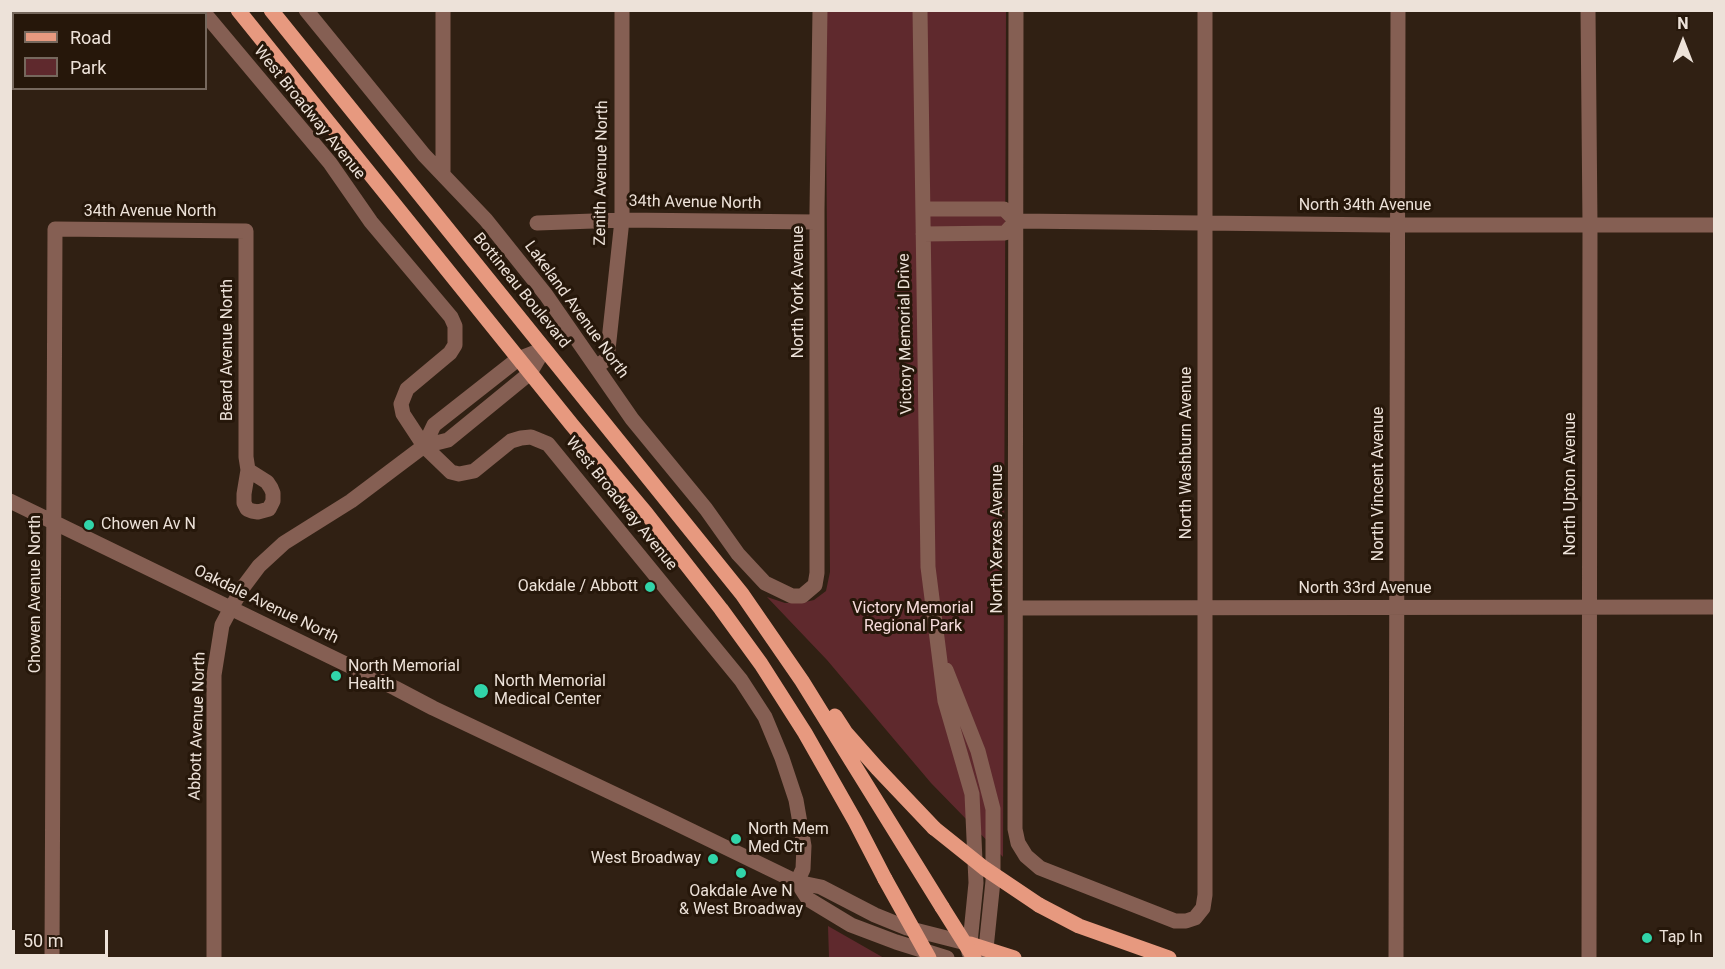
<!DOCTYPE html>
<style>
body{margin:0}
#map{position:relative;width:1725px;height:969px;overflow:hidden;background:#302013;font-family:Roboto,sans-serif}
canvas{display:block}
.frame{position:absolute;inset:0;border:12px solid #ede2d9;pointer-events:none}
.legend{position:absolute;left:12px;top:12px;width:195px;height:78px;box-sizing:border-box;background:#26170a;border:2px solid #76685d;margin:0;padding:8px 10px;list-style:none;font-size:18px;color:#ede2d9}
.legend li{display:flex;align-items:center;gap:12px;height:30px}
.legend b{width:30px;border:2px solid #76685d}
.north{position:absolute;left:1653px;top:12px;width:60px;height:60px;-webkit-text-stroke:4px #26170a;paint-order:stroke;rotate:0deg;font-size:16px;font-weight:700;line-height:24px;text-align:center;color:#ede2d9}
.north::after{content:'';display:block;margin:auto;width:21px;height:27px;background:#ede2d9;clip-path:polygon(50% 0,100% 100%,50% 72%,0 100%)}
.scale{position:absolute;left:12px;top:930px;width:96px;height:27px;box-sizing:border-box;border:3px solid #ede2d9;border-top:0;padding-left:8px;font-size:18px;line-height:21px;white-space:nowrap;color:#ede2d9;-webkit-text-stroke:4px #26170a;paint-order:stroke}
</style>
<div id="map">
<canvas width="1725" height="969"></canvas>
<div class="frame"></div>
<ul class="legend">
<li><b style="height:8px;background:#e7997f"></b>Road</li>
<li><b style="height:16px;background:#5f292d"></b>Park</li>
</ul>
<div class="north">N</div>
<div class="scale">50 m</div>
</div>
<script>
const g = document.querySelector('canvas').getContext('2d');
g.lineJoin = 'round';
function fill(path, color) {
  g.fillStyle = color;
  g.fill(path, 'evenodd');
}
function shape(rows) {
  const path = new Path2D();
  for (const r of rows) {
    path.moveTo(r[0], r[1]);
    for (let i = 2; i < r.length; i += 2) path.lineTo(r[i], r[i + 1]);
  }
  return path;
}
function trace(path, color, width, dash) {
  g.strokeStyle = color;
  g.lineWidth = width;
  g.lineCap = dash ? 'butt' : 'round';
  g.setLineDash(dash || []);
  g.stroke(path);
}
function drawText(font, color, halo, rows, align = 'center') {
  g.font = font + ' Roboto,sans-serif';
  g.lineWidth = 6;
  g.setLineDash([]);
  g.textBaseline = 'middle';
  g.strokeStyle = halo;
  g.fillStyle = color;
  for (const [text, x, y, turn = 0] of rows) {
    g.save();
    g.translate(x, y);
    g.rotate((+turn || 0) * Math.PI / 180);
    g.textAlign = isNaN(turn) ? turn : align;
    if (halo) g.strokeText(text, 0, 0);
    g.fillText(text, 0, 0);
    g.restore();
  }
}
fill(shape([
 [825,11,1006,11,1003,857,931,783,827,660,767,597,785,603,801,603,814,600,826,591,830,572],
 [828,926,884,958,829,958]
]), '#5f292d');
trace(shape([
 [306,10,424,155,486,220,546,295,632,419,706,509,738,554,765,583,792,596,802,596,815,585,817,573,817,210,820,10],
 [920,10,928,567,945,701,972,794,976,883,969,953],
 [1016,10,1015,829,1018,843,1026,856,1040,868,1175,921,1186,921,1195,918,1203,908,1205,895,1205,10],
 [1588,10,1590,225,1589,958],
 [206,15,330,163,371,222,451,317,455,326,455,345,450,353,407,389,401,404,403,414,424,446,451,472,459,474,474,471,511,441,521,438,531,437,548,444,741,680,765,717,782,758,796,800,804,846,803,869,797,882],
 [443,174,443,10],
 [923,209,1004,209,1016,221,1387,225,1714,225],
 [537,223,622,220,817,222],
 [923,234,1005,233,1016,221],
 [596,367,607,359,622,220,622,10],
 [424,446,434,425,518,359,544,349],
 [10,501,395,688,433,708,665,818,797,882,821,887,875,915,907,928,970,944],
 [1016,608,1714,607],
 [946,670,978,751,993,809,993,881,985,958],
 [797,882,808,899,851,925,896,942,947,958],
 [52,958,55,229,246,231,246,457,248,470,244,494,244,503,247,509,252,511,258,512,269,509,273,501,273,493,271,488,267,482,248,470],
 [214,958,214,675,222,625,231,608,244,586,259,566,284,543,351,501,424,446,448,440,530,373,544,349],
 [1396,958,1398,10]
]), '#855f53', 15);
trace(shape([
 [238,10,572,425,646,513,721,609,761,664,805,733,855,821,885,879],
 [271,10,742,594,802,681,942,907],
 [835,716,846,733,877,768,934,828],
 [1039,905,1079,926,1169,958],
 [970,944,1014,958]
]), '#e7997f', 15);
trace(shape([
 [934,828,984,868,1039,905],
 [885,879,929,958],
 [942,907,974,958]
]), '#e7997f', 15);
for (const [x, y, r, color] of [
 [89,525,6,"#31d4a9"],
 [650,587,6,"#31d4a9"],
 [336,676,6,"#31d4a9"],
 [481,691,8,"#31d4a9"],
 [736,839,6,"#31d4a9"],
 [713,859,6,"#31d4a9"],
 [741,873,6,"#31d4a9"],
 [1647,938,6,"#31d4a9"]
]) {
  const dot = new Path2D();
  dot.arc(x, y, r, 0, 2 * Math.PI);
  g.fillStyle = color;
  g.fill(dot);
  trace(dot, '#26170a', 2);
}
drawText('16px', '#ede2d9', '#26170a', [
 ["West Broadway Avenue",309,113,51],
 ["Zenith Avenue North",602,173,-89],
 ["34th Avenue North",695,203,1],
 ["North 34th Avenue",1365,206],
 ["34th Avenue North",150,212],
 ["Bottineau Boulevard",521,291,51],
 ["North York Avenue",799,292,-90],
 ["Lakeland Avenue North",576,310,54],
 ["Victory Memorial Drive",906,334,-91],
 ["Beard Avenue North",228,350,-90],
 ["North Washburn Avenue",1187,453,-90],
 ["North Vincent Avenue",1379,484,-90],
 ["North Upton Avenue",1571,484,-90],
 ["West Broadway Avenue",621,504,51],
 ["North Xerxes Avenue",998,539,-90],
 ["North 33rd Avenue",1365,589],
 ["Chowen Avenue North",36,594,-90],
 ["Oakdale Avenue North",266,605,26],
 ["Abbott Avenue North",198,726,-88]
]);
drawText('16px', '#ede2d9', '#26170a', [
 ["Chowen Av N",101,525],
 ["Oakdale / Abbott",638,587,"right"],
 ["North Memorial",348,667],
 ["Health",348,685],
 ["North Memorial",494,682],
 ["Medical Center",494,700],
 ["North Mem",748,830],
 ["Med Ctr",748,848],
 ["West Broadway",701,859,"right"],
 ["Oakdale Ave N",741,892,"center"],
 ["& West Broadway",741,910,"center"],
 ["Tap In",1659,938]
], 'left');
drawText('16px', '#f7dcdc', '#26170a', [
 ["Victory Memorial",913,609],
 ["Regional Park",913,627]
]);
</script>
